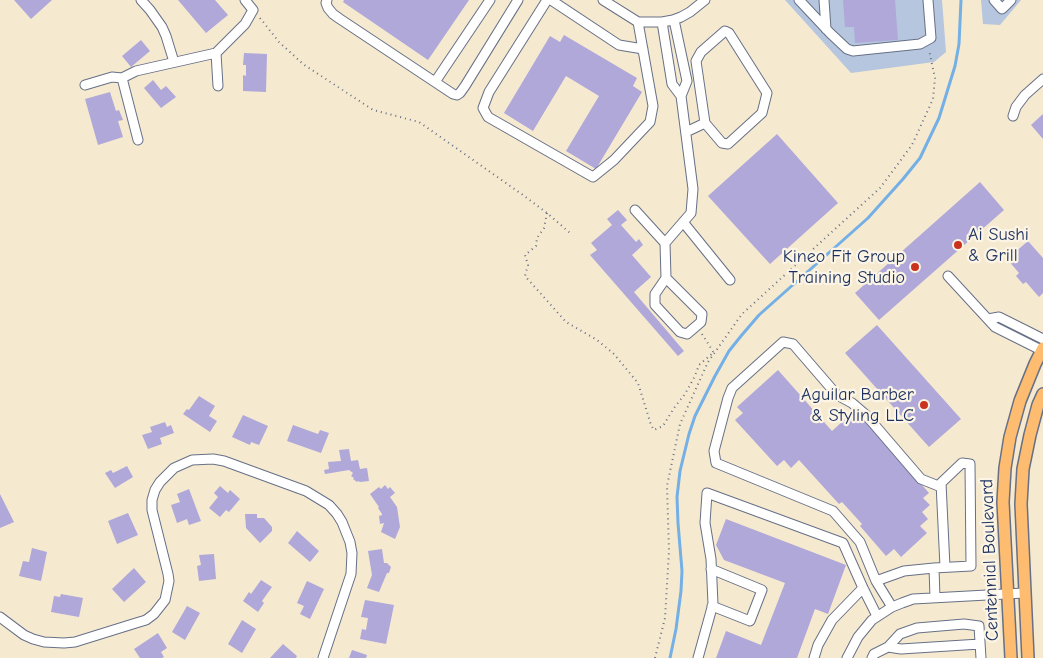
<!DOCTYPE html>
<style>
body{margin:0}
canvas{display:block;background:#f5e9d0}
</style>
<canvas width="1043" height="658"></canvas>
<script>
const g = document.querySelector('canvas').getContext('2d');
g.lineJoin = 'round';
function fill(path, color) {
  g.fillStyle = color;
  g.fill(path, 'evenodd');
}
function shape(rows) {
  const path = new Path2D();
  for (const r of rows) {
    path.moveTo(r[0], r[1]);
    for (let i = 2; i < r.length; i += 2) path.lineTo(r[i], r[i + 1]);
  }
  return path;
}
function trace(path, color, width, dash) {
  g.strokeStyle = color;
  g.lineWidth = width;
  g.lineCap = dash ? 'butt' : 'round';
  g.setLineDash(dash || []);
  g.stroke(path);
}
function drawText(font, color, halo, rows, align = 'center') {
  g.font = font + ' "Comic Neue",sans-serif';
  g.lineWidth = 4.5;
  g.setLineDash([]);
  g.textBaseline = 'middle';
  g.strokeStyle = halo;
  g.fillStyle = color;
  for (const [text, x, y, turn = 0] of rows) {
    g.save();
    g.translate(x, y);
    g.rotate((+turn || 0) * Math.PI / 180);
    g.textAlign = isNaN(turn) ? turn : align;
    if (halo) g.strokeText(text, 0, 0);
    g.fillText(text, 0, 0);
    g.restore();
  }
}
fill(shape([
 [785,0,942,0,946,52,934,62,851,73],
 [981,0,1021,0,1000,25,983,24]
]), '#b5c6de');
trace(shape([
 [670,658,676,629,681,591,682,571,678,523,677,497,680,471,689,434,695,416,715,376,729,351,741,336,759,315,868,218,903,179,920,158,939,118,955,66,959,44,961,0]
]), '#74b0e6', 3);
fill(shape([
 [14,0,52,0,31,19],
 [178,0,215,0,228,15,206,33],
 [344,0,469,0,428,60,343,2],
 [843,0,895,0,898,40,855,43,854,27,845,27],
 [564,35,637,78,633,86,642,92,596,169,566,151,599,96,566,76,533,131,504,113,550,36,560,42],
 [141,40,150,51,131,67,122,56],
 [244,53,267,54,266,92,243,91,243,75,246,76,246,65,243,65],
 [153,80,161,90,166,86,176,97,161,108,144,88],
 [110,92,116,111,119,110,123,120,118,121,123,137,98,145,85,99],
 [1043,114,1043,139,1031,125],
 [777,134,838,203,770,264,708,196],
 [980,182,1004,210,879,320,855,293],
 [618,210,627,220,621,225,636,242,639,239,643,245,632,255,651,277,634,292,684,351,678,356,590,255,597,250,591,243,612,225,607,219],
 [1028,241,1043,258,1043,293,1039,297,1026,282,1023,284,1016,276,1019,273,1007,259],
 [877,325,961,419,929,447,845,353],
 [778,370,832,431,855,410,929,493,923,498,930,505,922,512,928,519,920,526,927,533,901,557,894,549,886,556,860,526,862,524,842,502,839,504,799,460,791,468,784,460,777,466,735,420,743,413,737,407],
 [199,396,215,406,209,416,217,421,210,432,183,414,187,409,189,410],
 [243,415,268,426,259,445,251,442,250,445,232,437],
 [165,422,167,427,171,425,174,433,160,438,162,444,148,449,142,435,152,432,150,427],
 [293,425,318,434,320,430,329,433,321,453,287,441],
 [349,449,351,461,358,460,360,469,367,468,369,481,360,482,358,481,357,482,353,479,354,478,351,476,353,473,349,470,325,474,324,470,329,469,328,462,341,461,339,450],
 [127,466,133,477,115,488,105,473,111,470,113,473],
 [385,485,388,489,390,487,395,493,390,497,397,507,400,527,395,539,381,532,384,523,380,524,379,516,382,515,382,514,378,508,379,507,370,494,379,487,381,489],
 [220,486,228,493,230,490,240,499,229,512,226,510,220,517,209,508,218,497,214,493],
 [189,489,201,521,189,525,187,519,177,523,171,505,180,502,177,494],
 [0,494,14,522,0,528],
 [128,513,138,535,117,544,108,521],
 [245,514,257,514,257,518,264,518,272,527,272,531,260,543,246,528],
 [726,519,846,565,828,614,815,609,797,658,716,658,726,631,761,645,785,583,724,560,716,545],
 [297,531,319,551,310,562,288,543],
 [32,548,47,552,41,581,19,576,23,561,29,562],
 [382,549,384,563,387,563,391,567,389,573,387,573,379,592,367,588,372,575,368,551],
 [214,554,216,579,199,581,197,566,201,565,199,555],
 [134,568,146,582,124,602,112,589],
 [261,580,272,587,262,601,264,603,258,612,243,601,249,592,251,594],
 [307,581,324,589,310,619,300,614,304,606,297,603],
 [61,594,83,598,79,617,51,612,54,596,60,597],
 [365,600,394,605,386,644,360,639,362,629,366,630,368,618,361,617],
 [187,606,200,613,185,640,172,632],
 [242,620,256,629,242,653,228,644],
 [158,633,167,648,161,652,164,657,162,658,140,658,134,649],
 [283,644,297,656,296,658,270,658],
 [352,650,367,655,366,658,349,658]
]), '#afa8d9');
const minor = shape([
 [141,0,150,10,162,27,166,36,174,62],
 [327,0,326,3,328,8,333,14,340,19,453,94,457,95,460,93,465,86,518,0],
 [547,0,489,92,483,108,488,117,593,177,614,160,650,122,653,106,638,22],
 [551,0,619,45,643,49],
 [603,0,638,22,662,22,673,20,681,17,690,12,705,0],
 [799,0,830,33,847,49,853,51,920,44,931,38,928,0],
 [824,0,826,29],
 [994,0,1002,9,1011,0],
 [662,22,672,84,681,96,687,81,674,20],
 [216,53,218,86],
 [122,78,138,140],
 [435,82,490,0],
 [85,85,112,77,122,78,136,71,216,53,245,24,253,10,245,0],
 [1013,116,1016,107,1025,95,1043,79],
 [686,132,705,123,696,61,701,52,725,31,729,33,767,93,762,113,728,144,722,143,705,123],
 [635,210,665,243],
 [683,222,730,280],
 [948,276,995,327,1043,351],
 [666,278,655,294,655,305,680,332,687,334,701,322,702,314,666,278,665,243,691,213,693,189,681,96],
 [988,319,999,317,1043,339],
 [711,569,762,590,750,621,712,606],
 [876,581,860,542,833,511,716,463,714,451,728,398,732,388,783,342,793,344,837,395,852,403,866,415,921,479,941,487],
 [935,598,934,568,971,566,970,464,962,463,941,483,945,567],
 [892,607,876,581,904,571,934,568],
 [0,617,24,635,33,639,44,642,64,643,75,642,136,623,146,620,154,614,165,600,169,581,168,574,152,510,152,500,155,490,160,482,174,468,192,460,213,459,224,461,306,491,329,505,337,514,342,522,350,542,352,553,351,574,323,658],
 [888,647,901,649,980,644],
 [698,658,713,604,711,559,705,523,707,493,843,543,863,588,877,616],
 [814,658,818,645,832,620,863,588],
 [847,658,858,637,872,620,892,607,902,603,913,599,1024,593],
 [872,658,874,654,888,647,900,634,917,628,964,624,979,626,981,658]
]);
const major = shape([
 [1011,658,1003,502,1005,468,1010,437,1020,401,1035,364,1043,348],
 [1028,658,1021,504,1023,469,1030,435,1038,405,1043,394]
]);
trace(minor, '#677086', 11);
trace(major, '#677086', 14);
trace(shape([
 [260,18,279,42,303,64,373,110,419,122,523,195,547,213,570,233],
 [547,213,544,228,537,238,536,246,525,255,528,265,525,276,566,322,597,340,614,354,638,383,651,425,654,430,663,426,674,408,685,394,695,376,699,365,714,352],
 [702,334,714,353],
 [655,658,665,618,669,551,667,486,680,424,708,362,742,314,880,188,912,145,933,99,935,78,929,50]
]), '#677086', 2, [1, 4]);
trace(minor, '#fff', 9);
trace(major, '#fdbc70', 11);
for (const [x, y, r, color] of [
 [958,245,5,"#c8321e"],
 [915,267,5,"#c8321e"],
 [924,405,5,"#c8321e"]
]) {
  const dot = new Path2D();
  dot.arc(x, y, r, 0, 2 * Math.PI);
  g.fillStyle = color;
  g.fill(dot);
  trace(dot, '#fcf5e5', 2);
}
drawText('18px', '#1b2f5e', '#fcf5e5', [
 ["Ai Sushi",968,235,"left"],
 ["& Grill",968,256,"left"],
 ["Kineo Fit Group",905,257],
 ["Training Studio",905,278],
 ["Aguilar Barber",914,395],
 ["& Styling LLC",914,416]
], 'right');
drawText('18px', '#1b2f5e', '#fcf5e5', [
 ["Centennial Boulevard",990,560,-92]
]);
</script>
